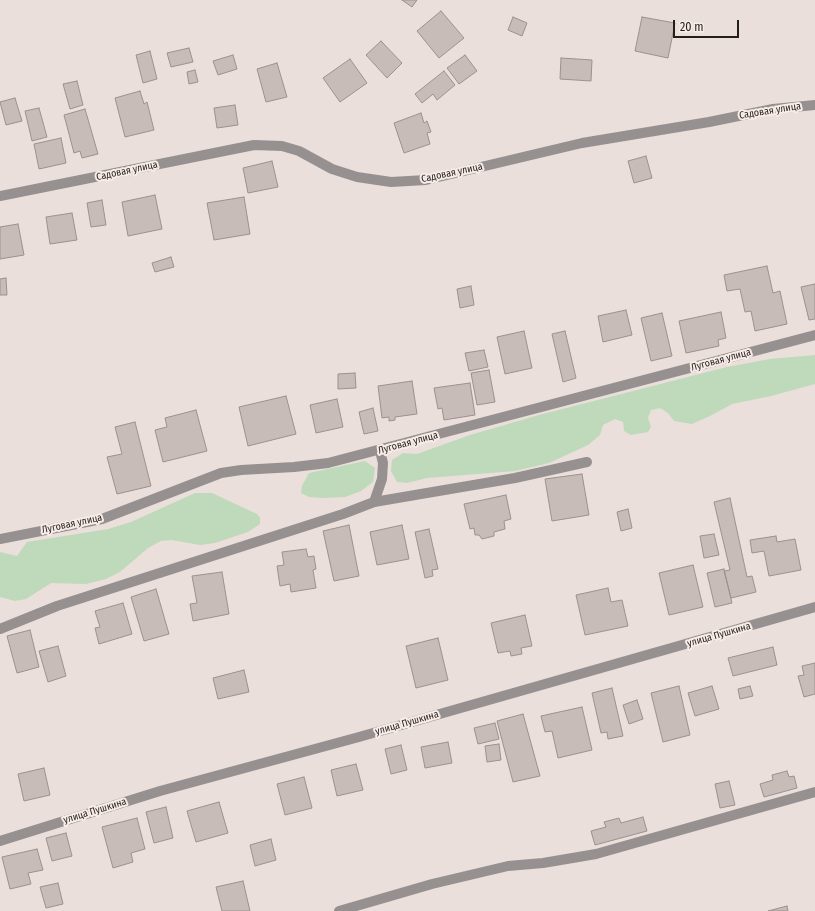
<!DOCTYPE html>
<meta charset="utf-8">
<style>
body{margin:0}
#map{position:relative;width:815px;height:911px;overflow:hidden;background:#eadfda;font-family:"Fira Sans Condensed",sans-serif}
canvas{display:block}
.scale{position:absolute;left:673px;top:20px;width:66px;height:18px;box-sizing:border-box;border:2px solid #221e1c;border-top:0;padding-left:5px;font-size:12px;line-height:14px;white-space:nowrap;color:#221e1c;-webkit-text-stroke:3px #f8ece8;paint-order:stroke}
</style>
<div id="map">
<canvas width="815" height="911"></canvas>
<div class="scale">20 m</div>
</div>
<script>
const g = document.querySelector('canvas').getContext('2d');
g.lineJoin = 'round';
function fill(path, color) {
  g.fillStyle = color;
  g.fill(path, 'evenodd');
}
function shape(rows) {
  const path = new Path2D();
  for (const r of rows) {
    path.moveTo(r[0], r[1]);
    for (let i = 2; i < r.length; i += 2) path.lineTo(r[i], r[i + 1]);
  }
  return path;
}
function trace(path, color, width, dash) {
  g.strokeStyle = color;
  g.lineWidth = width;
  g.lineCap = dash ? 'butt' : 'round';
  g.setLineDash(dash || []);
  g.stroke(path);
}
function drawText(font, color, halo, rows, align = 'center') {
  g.font = font + ' "Fira Sans Condensed",sans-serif';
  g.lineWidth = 4;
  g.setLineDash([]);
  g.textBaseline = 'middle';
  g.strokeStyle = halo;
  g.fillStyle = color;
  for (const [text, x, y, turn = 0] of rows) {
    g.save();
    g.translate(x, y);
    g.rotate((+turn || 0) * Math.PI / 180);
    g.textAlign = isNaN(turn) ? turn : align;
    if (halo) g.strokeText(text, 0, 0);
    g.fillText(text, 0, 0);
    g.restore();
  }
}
fill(shape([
 [815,355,815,384,771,396,732,404,712,415,692,424,674,421,668,413,660,408,651,410,648,418,651,427,648,432,631,435,624,431,623,422,615,419,603,425,600,435,588,445,549,463,515,471,427,478,407,483,397,482,391,471,392,460,403,453,417,454,470,435,539,415,727,367,770,359],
 [365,461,375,468,373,482,361,491,345,497,323,498,309,497,301,493,302,486,309,473],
 [195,493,212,493,257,514,260,518,260,524,248,532,215,543,200,545,172,540,161,541,148,548,120,572,106,579,86,584,51,583,26,599,15,601,0,597,0,552,17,556,27,542,108,529,131,522]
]), '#bfd9bb');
const building = shape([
 [402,0,417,0,412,7,402,0],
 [441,11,464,38,439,58,417,31,441,11],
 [513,17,527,23,522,36,508,30,513,17],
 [642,17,675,23,668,58,635,51,642,17],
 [381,41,402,63,387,78,366,55,381,41],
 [189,48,193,62,171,67,167,53,189,48],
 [150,51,157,79,143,83,136,55,150,51],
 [233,55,237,69,218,75,213,61,233,55],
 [465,55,477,71,459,84,447,68,465,55],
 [561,58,592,60,591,81,560,79,561,58],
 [350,59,367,83,340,102,323,78,350,59],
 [277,63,287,97,266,102,257,69,277,63],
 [195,70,198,82,189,84,187,72,195,70],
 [444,71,455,85,437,100,433,94,422,103,415,94,444,71],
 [77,81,83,105,70,109,63,84,77,81],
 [140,91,144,104,147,102,154,130,125,137,115,98,140,91],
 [15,98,22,121,6,125,0,102,15,98],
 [235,105,238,125,217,128,214,108,235,105],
 [39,108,47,137,32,141,25,111,39,108],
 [85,109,98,154,82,158,80,151,74,153,64,115,85,109],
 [421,113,424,123,427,121,431,132,427,133,430,144,404,153,394,123,421,113],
 [61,138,66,163,39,169,34,144,61,138],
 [646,156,652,178,634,183,628,161,646,156],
 [272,161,278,187,248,193,243,168,272,161],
 [155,195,162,229,128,236,122,202,155,195],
 [244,197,250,234,214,240,207,203,244,197],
 [102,200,106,225,91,227,87,203,102,200],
 [72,213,77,240,50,244,46,217,72,213],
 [18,224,24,255,0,259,0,227,18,224],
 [171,257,174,267,155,272,152,263,171,257],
 [767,266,773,293,780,291,787,324,755,331,751,311,745,312,740,289,727,291,724,275,767,266],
 [6,278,7,295,0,295,0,279,6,278],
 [815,284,815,319,809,320,801,287,815,284],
 [471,286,474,305,460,308,457,289,471,286],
 [626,310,632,335,603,342,598,316,626,310],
 [721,312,726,338,718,340,719,346,686,353,679,321,721,312],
 [662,313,672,356,651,361,641,318,662,313],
 [524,331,532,368,505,374,497,337,524,331],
 [565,331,576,378,563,382,552,334,565,331],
 [484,350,488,367,469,371,465,353,484,350],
 [489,370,495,402,477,405,471,373,489,370],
 [355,373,356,388,338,389,338,374,355,373],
 [412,381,417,414,395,417,395,420,389,421,389,417,382,418,378,386,412,381],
 [470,383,475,415,444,420,442,408,438,409,434,388,470,383],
 [286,396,296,434,248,446,239,407,286,396],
 [337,399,343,427,316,433,310,405,337,399],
 [373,408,378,431,364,434,359,412,373,408],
 [196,410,207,451,163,462,155,430,167,427,165,418,196,410],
 [135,422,151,486,117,494,107,457,122,454,115,427,135,422],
 [582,474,589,515,552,521,545,479,582,474],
 [506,495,511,519,504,521,505,529,494,532,494,536,482,539,479,535,475,535,474,528,470,529,464,504,506,495],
 [730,498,747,577,752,576,756,592,731,598,724,571,730,570,714,502,730,498],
 [628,509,632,528,621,531,617,512,628,509],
 [349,525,359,576,334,581,323,531,349,525],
 [402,525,409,559,377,565,370,532,402,525],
 [429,529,438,569,432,570,433,576,425,578,415,532,429,529],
 [714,534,719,555,704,558,700,536,714,534],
 [776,536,777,542,795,539,801,570,769,576,764,551,752,553,750,540,776,536],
 [306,549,308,557,314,556,316,569,313,570,316,588,291,592,290,584,280,586,277,566,284,565,282,552,306,549],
 [693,565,703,607,669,615,659,573,693,565],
 [724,569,732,603,715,607,707,573,724,569],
 [222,572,229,614,193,621,190,604,197,603,192,576,222,572],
 [608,588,611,602,622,600,628,626,585,635,576,595,608,588],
 [156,589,169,634,144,641,131,597,156,589],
 [123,603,132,634,99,644,95,628,100,627,95,611,123,603],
 [525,615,532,646,521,648,522,654,511,656,510,651,498,653,491,623,525,615],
 [30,630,39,667,17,673,7,636,30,630],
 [438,638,448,680,416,688,406,646,438,638],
 [58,646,66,676,48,682,39,651,58,646],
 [773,647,777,665,733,676,728,658,773,647],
 [815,663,815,694,804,697,798,676,804,675,802,666,815,663],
 [244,670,249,692,218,699,213,678,244,670],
 [679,686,690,735,663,742,651,693,679,686],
 [712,686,719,709,695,716,688,693,712,686],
 [750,686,753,696,740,699,738,689,750,686],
 [612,688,623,736,608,739,607,732,601,733,592,693,612,688],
 [637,700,643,719,629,724,623,705,637,700],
 [582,707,592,750,558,758,552,731,545,732,541,716,582,707],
 [523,714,540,776,513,782,497,721,523,714],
 [495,723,499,739,478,744,474,728,495,723],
 [448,742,452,763,425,768,421,747,448,742],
 [499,744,501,760,487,762,485,746,499,744],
 [401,745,407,770,391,774,385,749,401,745],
 [356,764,363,790,337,796,331,770,356,764],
 [44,768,50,795,24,801,18,774,44,768],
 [787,771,789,777,794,776,797,788,764,797,760,784,773,780,772,775,787,771],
 [304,777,312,808,285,815,277,784,304,777],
 [729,781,735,805,720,808,715,784,729,781],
 [219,802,228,833,196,842,187,811,219,802],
 [166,807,173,838,154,843,146,812,166,807],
 [643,817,647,831,595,845,591,831,606,827,604,822,619,818,621,823,643,817],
 [137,818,145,849,131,853,133,862,113,868,102,827,137,818],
 [66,833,72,856,52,861,46,838,66,833],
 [271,839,276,860,255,866,250,845,271,839],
 [37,849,43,870,28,873,31,884,10,889,2,857,37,849],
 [243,881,250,911,222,911,216,887,243,881],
 [58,883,63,904,46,908,40,887,58,883],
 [787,906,788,911,768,911,787,906]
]);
fill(building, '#c7bcb8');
trace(building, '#9c918d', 1);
trace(shape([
 [374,502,515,478,587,462]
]), '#969190', 10);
trace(shape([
 [0,196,254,145,282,146,299,151,332,169,357,177,391,182,426,180,582,143,709,122,773,109,815,105],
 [0,539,102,519,221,473,241,470,294,467,328,463,815,335],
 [0,629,57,606,343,514,374,502,382,479,383,463,380,451],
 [0,841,160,791,359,737,815,607],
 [339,911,432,884,508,866,543,863,596,854,815,792]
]), '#969190', 10);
drawText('10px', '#221e1c', '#f8ece8', [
 ["Садовая улица",770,111,-9],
 ["Садовая улица",127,171,-12],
 ["Садовая улица",452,173,-12],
 ["Луговая улица",721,360,-15],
 ["Луговая улица",408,443,-15],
 ["Луговая улица",72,524,-12],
 ["улица Пушкина",719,635,-16],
 ["улица Пушкина",407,723,-16],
 ["улица Пушкина",95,811,-17]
]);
</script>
